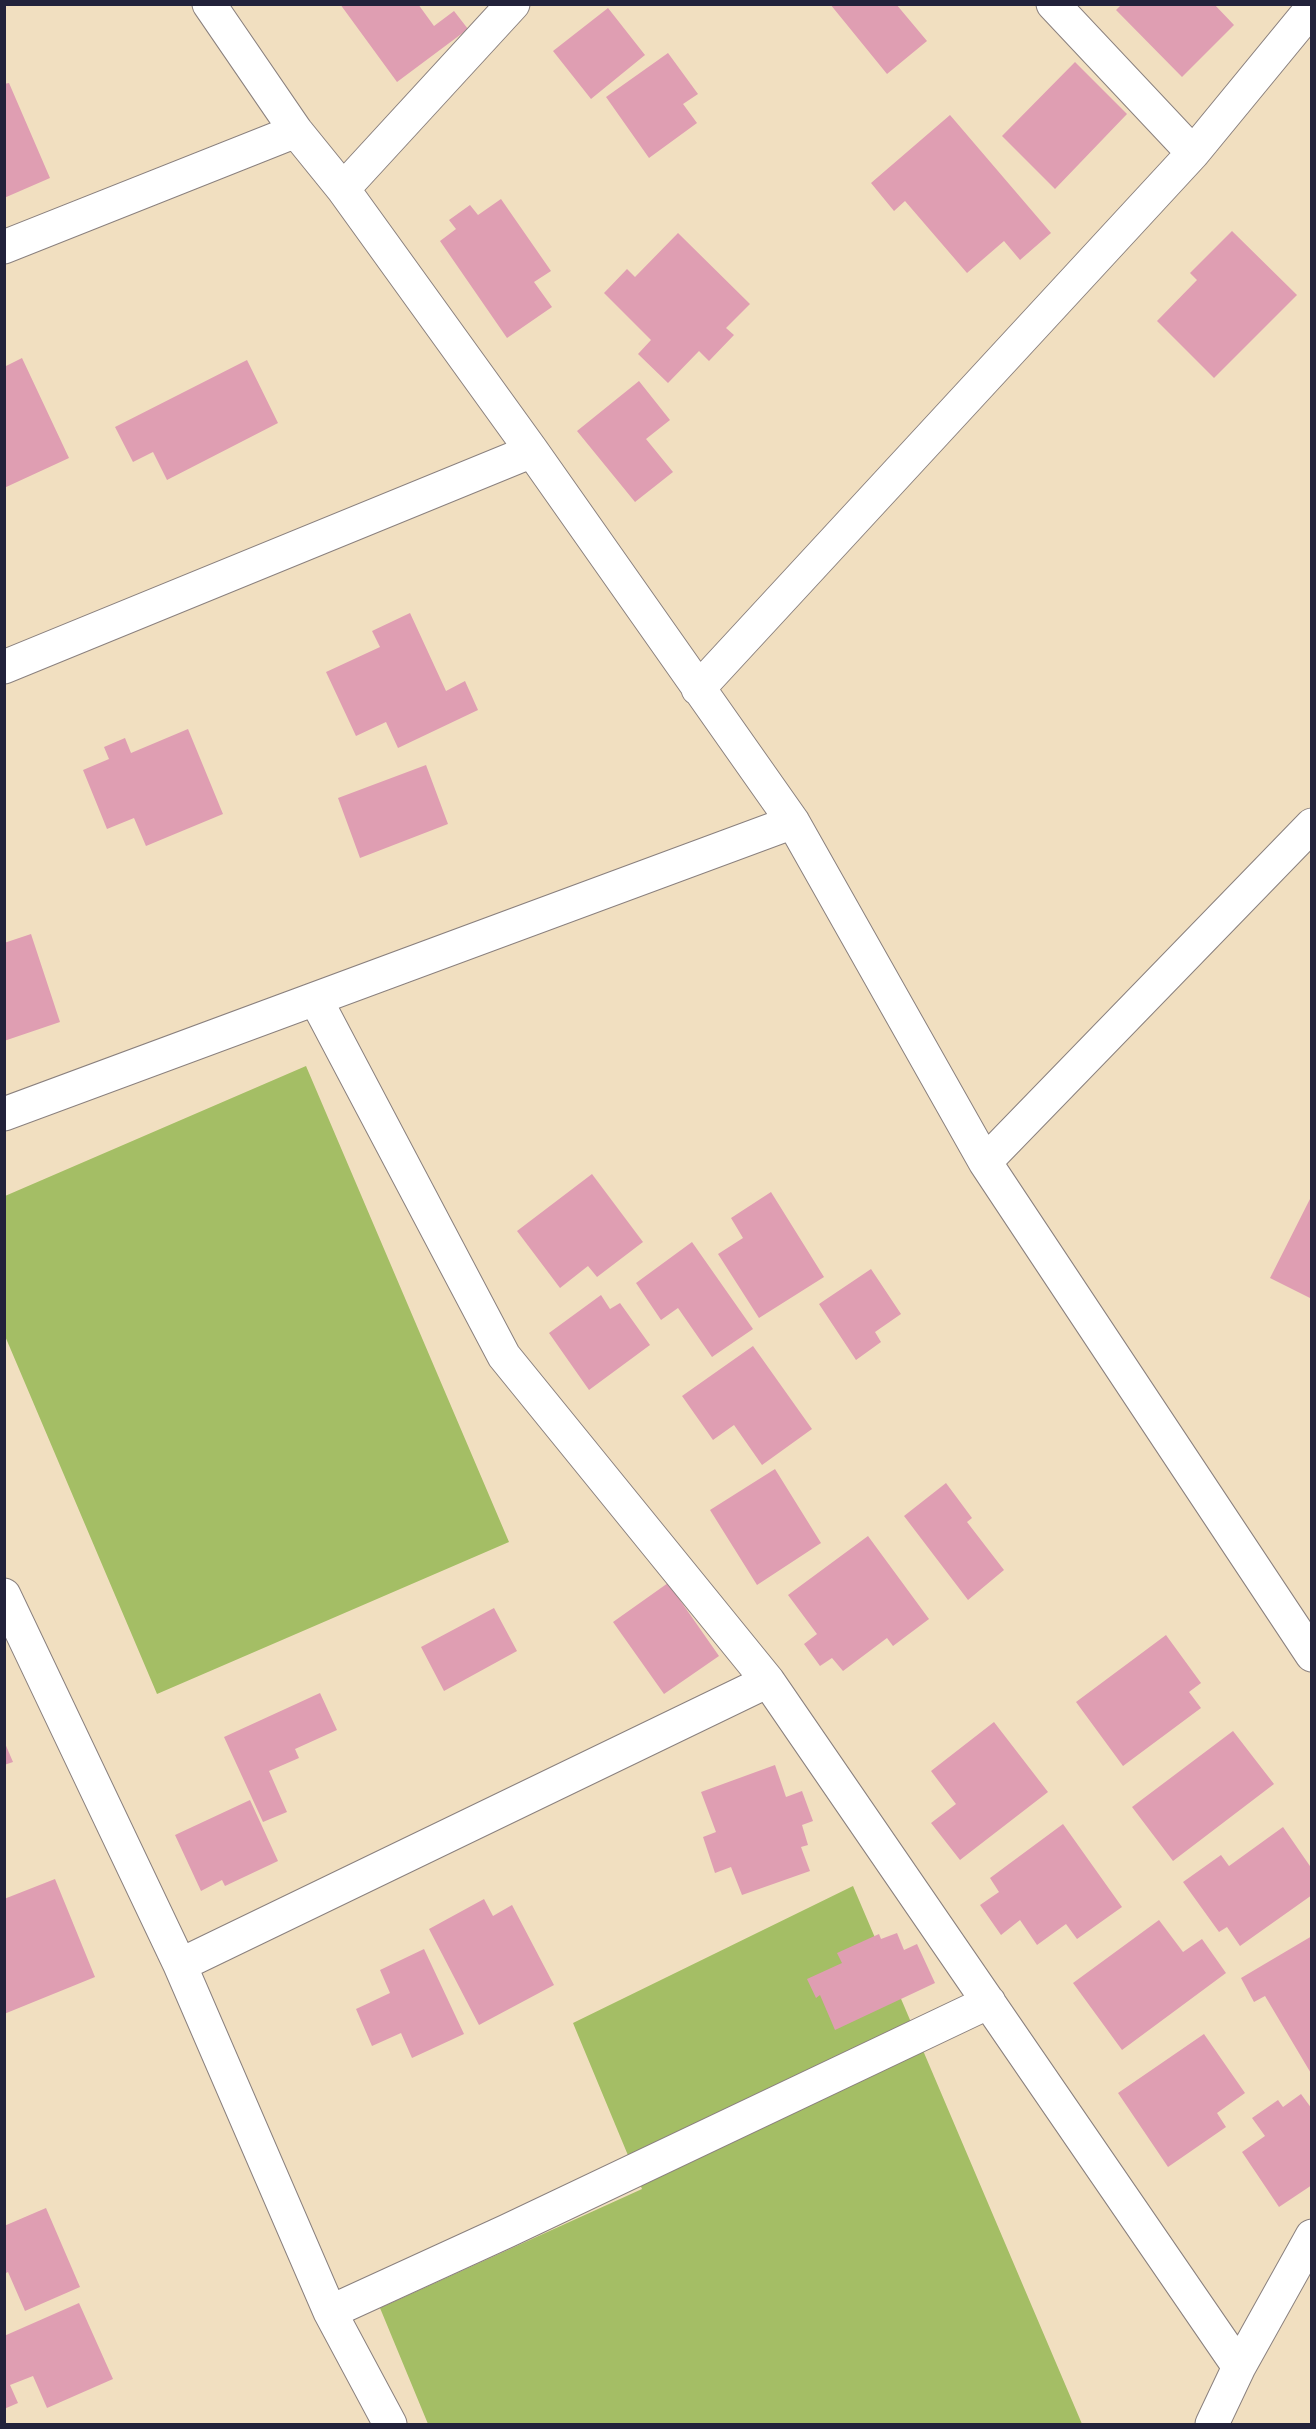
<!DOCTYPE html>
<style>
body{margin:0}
#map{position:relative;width:1316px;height:2429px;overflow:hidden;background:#f1dfc0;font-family:"Comic Neue",sans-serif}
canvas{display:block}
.frame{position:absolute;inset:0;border:6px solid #22223b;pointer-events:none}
</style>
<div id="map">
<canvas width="1316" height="2429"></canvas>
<div class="frame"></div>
</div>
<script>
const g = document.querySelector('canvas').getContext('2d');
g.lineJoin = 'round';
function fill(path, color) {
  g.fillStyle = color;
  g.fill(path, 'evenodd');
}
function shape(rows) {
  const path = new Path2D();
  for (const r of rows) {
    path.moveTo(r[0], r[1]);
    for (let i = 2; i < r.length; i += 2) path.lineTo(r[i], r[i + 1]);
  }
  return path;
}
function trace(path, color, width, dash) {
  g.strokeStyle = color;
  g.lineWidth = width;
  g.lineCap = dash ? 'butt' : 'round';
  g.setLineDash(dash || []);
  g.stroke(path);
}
fill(shape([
 [306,1066,509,1542,157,1694,5,1336,5,1196],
 [853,1886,1082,2424,428,2424,380,2308,642,2189,573,2023]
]), '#a4be65');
fill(shape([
 [340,4,418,4,434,26,454,11,468,29,397,82],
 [830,4,896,4,927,41,887,74],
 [1122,4,1214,4,1234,25,1182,77,1116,10],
 [608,8,645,55,591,99,553,51],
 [668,53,698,94,683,104,697,123,649,158,606,97],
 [1075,62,1127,114,1055,189,1002,136],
 [9,83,50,178,4,198,4,84],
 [950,115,1051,233,1020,260,1004,241,967,273,905,201,894,211,871,183],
 [501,199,551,271,534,282,552,307,507,338,440,241,456,229,449,220,470,205,478,215],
 [1232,231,1297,295,1214,378,1157,321,1197,280,1190,273],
 [678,233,750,304,726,328,734,335,709,361,699,351,668,383,638,354,651,340,604,293,627,269,635,277],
 [22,358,69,458,4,488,4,367],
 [247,360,278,423,167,480,153,452,133,462,115,427],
 [639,381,670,420,646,439,673,472,635,502,577,431],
 [410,613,446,691,465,681,478,710,398,748,386,722,356,736,326,672,380,647,372,631],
 [188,729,223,814,146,846,134,818,107,829,83,770,109,759,104,747,125,738,131,753],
 [426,765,448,824,360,858,338,798],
 [31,934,60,1022,4,1041,4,943],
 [592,1174,643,1242,597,1277,588,1266,560,1288,517,1231],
 [771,1192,824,1277,759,1318,718,1254,743,1238,731,1218],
 [1312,1195,1312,1299,1270,1278],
 [692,1242,753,1329,712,1357,678,1308,661,1320,636,1283],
 [871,1269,901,1314,875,1332,881,1342,856,1360,819,1304],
 [601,1295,610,1309,620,1303,650,1345,589,1390,549,1333],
 [753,1346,812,1429,762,1465,734,1425,713,1440,682,1396],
 [775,1469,821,1543,757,1585,710,1510],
 [946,1483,972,1518,967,1522,1004,1570,968,1600,904,1516],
 [868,1536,929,1619,893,1646,887,1638,843,1671,832,1658,820,1666,804,1644,817,1634,788,1595],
 [668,1583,719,1656,664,1694,613,1622],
 [494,1608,517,1651,444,1691,421,1647],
 [1166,1635,1201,1683,1189,1692,1201,1708,1123,1766,1076,1702],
 [320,1693,337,1730,295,1749,299,1758,269,1771,287,1812,263,1822,224,1737],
 [994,1722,1048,1792,960,1860,931,1823,956,1804,931,1771],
 [1233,1731,1274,1784,1173,1861,1132,1807],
 [4,1741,13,1762,4,1765],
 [775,1765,786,1797,802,1791,813,1821,802,1825,808,1845,801,1847,810,1871,742,1895,731,1867,715,1873,703,1837,716,1832,701,1792],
 [250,1800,278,1861,225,1886,222,1880,201,1891,175,1835],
 [1063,1824,1122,1907,1077,1939,1066,1924,1037,1945,1020,1920,1001,1935,980,1905,999,1892,990,1878],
 [1283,1827,1312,1869,1312,1895,1240,1946,1227,1927,1219,1932,1183,1882,1221,1855,1229,1866],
 [55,1879,95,1977,4,2014,4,1899],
 [484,1899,493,1916,512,1905,554,1985,479,2025,429,1929],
 [1159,1920,1183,1952,1202,1939,1226,1973,1122,2050,1073,1983],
 [897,1933,904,1950,917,1944,935,1983,835,2030,820,1995,816,1998,807,1979,842,1963,837,1953,879,1934,881,1939],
 [1312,1936,1312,2075,1265,1996,1254,2002,1241,1978],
 [424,1949,464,2034,412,2058,401,2033,372,2046,356,2009,390,1993,380,1970],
 [1204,2034,1245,2093,1217,2113,1226,2127,1168,2167,1118,2093],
 [1301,2094,1312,2109,1312,2185,1279,2207,1242,2152,1265,2136,1252,2118,1278,2100,1283,2107],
 [46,2208,80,2287,25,2311,8,2272,4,2274,4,2226],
 [79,2303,113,2379,47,2408,33,2376,10,2385,18,2403,4,2409,4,2336]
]), '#df9eb2');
const minor = shape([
 [209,4,296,131,343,189,532,451,793,822,985,1162,1312,1655],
 [1053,4,1193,153],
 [343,189,513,4],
 [4,247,296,131],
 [4,667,532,451],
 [698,689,1193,153,1312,8],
 [316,1000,504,1356,768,1681,1239,2367],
 [4,1114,793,822],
 [985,1162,1312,825],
 [4,1595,180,1965,330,2312,390,2424],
 [180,1965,768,1681],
 [330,2312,507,2231,989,2002],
 [1212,2424,1239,2367,1312,2236]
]);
trace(minor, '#8a807e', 35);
trace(minor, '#fff', 33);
</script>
